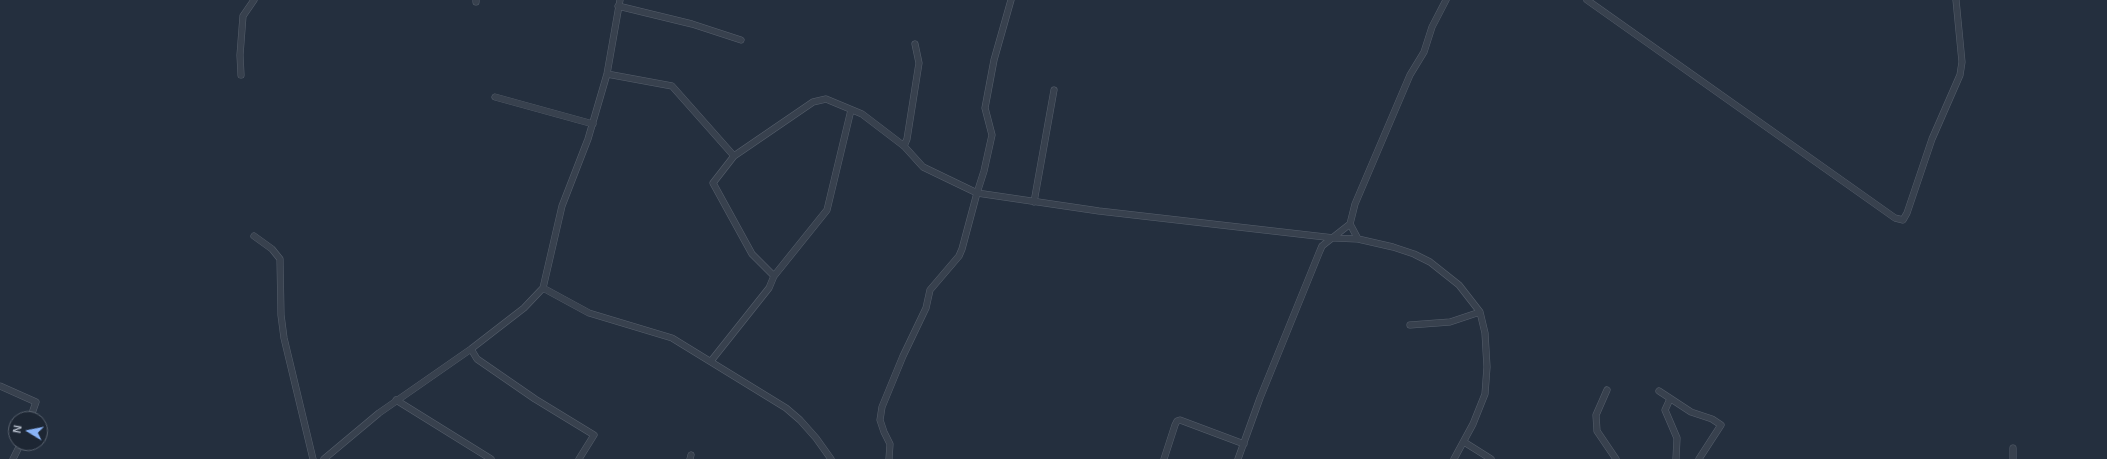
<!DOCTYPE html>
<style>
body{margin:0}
#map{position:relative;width:2107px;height:459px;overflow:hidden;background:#242f3e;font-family:Helvetica,sans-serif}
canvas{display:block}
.north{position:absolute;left:8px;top:411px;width:40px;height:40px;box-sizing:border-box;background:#1d2633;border:1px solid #59626f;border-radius:50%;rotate:280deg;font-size:11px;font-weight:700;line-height:16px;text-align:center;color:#b4bcc9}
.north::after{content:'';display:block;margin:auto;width:14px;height:18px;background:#8ab4f8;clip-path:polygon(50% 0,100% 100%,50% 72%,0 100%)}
</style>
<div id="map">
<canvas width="2107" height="459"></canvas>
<div class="north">N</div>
</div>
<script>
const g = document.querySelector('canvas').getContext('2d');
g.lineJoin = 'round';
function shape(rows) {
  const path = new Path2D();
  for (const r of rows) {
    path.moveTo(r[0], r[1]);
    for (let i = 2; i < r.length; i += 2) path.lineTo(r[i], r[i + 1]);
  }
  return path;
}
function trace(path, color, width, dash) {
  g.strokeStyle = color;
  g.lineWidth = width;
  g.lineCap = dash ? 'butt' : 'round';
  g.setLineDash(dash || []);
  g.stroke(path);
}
const minor = shape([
 [1446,0,1432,27,1424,52,1410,75,1355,204,1350,224,1358,239,1393,247,1414,254,1430,262,1459,285,1480,312,1485,333,1487,367,1485,394,1473,424,1454,459],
 [1587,0,1895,218,1903,220,1907,213,1932,139,1960,75,1962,62,1956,0],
 [476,2,476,0],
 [618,6,692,24,741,40],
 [607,74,672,86,734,156,813,102,826,99,862,114,904,146,923,167,977,193,984,171,992,135,985,108,994,60,1011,0],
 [241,75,240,55,243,16,254,0],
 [495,97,593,124],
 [904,146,907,139,919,63,915,44],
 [734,156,713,183,752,254,774,276],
 [1034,202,1054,90],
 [254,236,272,249,280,259,281,315,284,338,313,459],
 [543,288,589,313,672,338,786,408,800,420,816,438,831,459],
 [1410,325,1450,322,1480,312],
 [471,349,477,359,535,399,594,435,579,459],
 [711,361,769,288,774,276,827,210,851,110],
 [0,386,36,402,30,419],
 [1607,390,1596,415,1597,431,1616,459],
 [1659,391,1691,412,1712,419,1721,425,1699,459],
 [1670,399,1665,410,1677,438,1676,459],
 [396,400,491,459],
 [1464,442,1491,459],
 [13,459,21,443],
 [324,459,379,413,471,349,524,308,543,288,562,206,588,139,607,74,620,0],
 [690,459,691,455],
 [889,459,890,444,884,432,880,420,882,407,903,356,926,308,930,290,959,256,962,249,977,193,1099,211,1334,238,1358,239],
 [1164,459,1175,425,1177,421,1180,420,1244,444],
 [1238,459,1260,398,1319,253,1322,246,1350,224],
 [2013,459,2013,448]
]);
trace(minor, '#565f6c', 7);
trace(minor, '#38414e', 6);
</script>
